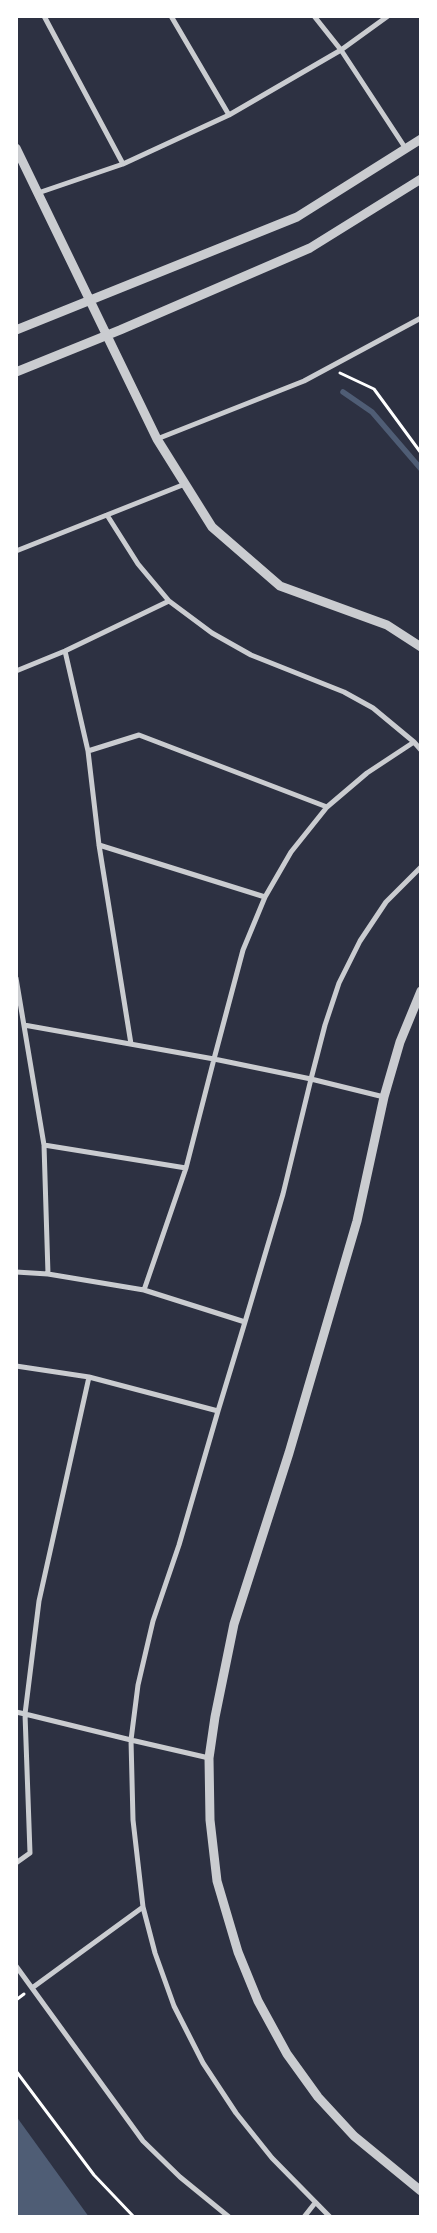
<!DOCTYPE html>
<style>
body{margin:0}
#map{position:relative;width:437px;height:2233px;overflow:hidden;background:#2d3142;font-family:Barlow,sans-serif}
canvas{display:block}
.frame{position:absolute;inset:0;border:18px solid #fff;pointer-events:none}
</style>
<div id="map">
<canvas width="437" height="2233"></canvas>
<div class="frame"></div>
</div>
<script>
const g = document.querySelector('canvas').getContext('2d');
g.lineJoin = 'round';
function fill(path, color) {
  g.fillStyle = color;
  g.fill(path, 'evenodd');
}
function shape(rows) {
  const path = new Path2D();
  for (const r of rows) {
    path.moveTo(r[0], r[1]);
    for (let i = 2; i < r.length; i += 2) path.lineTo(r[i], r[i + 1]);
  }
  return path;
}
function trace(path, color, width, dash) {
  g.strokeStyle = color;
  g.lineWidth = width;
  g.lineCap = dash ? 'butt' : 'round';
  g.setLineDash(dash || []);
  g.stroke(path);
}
fill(shape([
 [16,2116,89,2217,16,2217]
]), '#4f5d75');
trace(shape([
 [343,392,372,412,421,469]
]), '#4f5d75', 5.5);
trace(shape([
 [340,373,374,389,421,453],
 [16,2000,24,1994],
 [16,2071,94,2175,134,2217]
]), '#fff', 3);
trace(shape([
 [44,16,123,164],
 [171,16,229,115],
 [314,16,341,50,406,149],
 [38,193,123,164,229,115,341,50,388,16],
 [157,439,304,381,421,318],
 [16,551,185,484],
 [169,601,212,633,251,655,344,692,373,708,414,742],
 [65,651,88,751,99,845,131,1044],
 [16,671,65,651,169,601,138,564,107,515],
 [88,751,139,735,327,807],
 [99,845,265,897],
 [16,978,44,1145,48,1274],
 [24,1025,214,1059,186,1168],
 [384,1097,311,1079,325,1025,339,983,360,941,386,902,421,867],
 [44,1145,186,1168,144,1290],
 [16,1272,48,1274,144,1290,245,1322,218,1411],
 [245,1322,283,1194,311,1079,214,1059,243,950,265,897,291,852,327,807,367,773,414,742,421,750],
 [16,1366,89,1377,39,1601,25,1714,131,1740,133,1820,143,1907],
 [89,1377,218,1411,179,1545,153,1621,138,1685,131,1740,209,1758],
 [16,1712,25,1714,30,1853,16,1863],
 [16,1966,143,2141,180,2177,229,2217],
 [32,1988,143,1907,155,1953,174,2006,203,2063,236,2113,272,2158,330,2217],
 [304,2217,315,2203]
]), '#caccd0', 5);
trace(shape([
 [16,148,157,439,212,527,280,586,387,625,421,647],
 [16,330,297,217,421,139],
 [16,372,120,330,310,248,421,179],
 [421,991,400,1042,384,1097,357,1221,289,1453,234,1624,215,1717,209,1758,210,1820,217,1881,238,1952,258,2001,287,2054,318,2097,354,2136,421,2191]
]), '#caccd0', 9);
</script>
